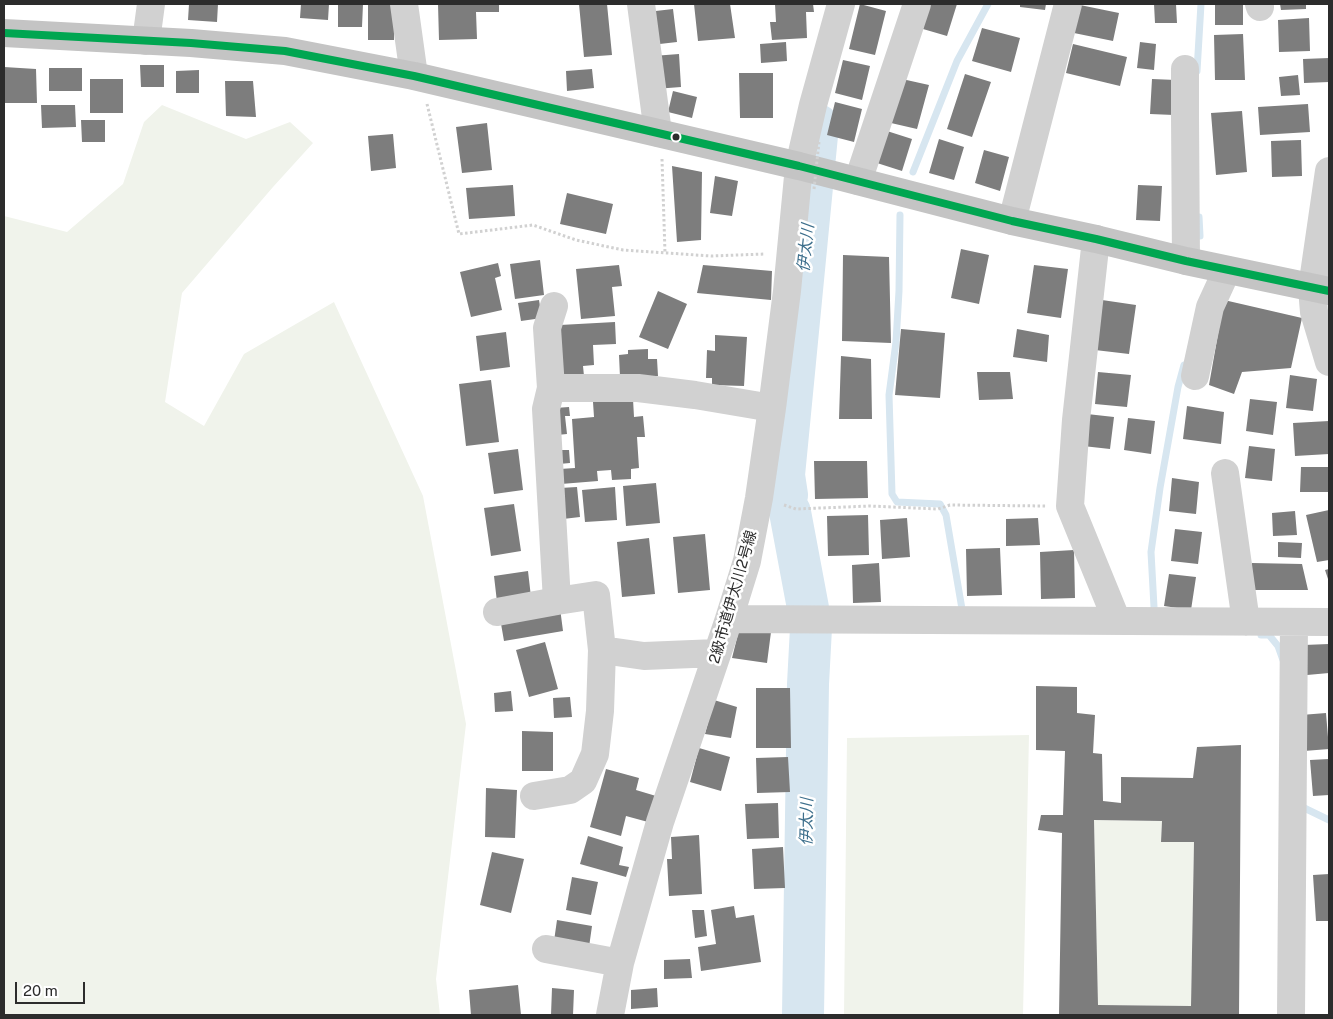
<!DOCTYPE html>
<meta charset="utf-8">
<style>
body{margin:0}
#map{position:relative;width:1333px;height:1019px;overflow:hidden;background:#fff;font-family:"Public Sans",sans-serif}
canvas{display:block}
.frame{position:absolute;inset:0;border:5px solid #2c2c2c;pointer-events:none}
.scale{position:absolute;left:15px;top:982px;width:70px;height:22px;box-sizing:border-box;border:2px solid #2c2c2c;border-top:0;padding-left:6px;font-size:15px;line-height:18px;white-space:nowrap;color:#2c2c2c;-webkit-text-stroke:4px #fff;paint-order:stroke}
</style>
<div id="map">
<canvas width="1333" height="1019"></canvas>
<div class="frame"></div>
<div class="scale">20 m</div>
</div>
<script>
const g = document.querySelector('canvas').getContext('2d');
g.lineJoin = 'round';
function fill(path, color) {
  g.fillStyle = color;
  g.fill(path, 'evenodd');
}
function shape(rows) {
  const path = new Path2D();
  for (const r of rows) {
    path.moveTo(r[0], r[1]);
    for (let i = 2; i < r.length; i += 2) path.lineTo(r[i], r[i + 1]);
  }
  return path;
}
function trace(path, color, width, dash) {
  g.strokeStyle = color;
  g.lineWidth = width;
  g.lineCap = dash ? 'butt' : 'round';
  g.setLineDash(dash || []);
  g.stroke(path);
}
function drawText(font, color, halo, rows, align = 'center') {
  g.font = font + ' "Public Sans","Noto Sans JP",sans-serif';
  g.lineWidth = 5;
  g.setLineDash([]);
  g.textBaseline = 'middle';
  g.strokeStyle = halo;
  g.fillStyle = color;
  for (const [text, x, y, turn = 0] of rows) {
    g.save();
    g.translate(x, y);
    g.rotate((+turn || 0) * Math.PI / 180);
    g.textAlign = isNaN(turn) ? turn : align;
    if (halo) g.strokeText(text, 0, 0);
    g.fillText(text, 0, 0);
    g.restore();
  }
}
fill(shape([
 [162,105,246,139,290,122,313,143,273,187,182,293,165,402,204,426,244,354,334,302,423,496,466,724,436,979,440,1015,4,1015,4,216,67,232,123,184,144,122],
 [1029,735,1023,1015,844,1015,847,738],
 [1094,820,1162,821,1161,842,1194,842,1191,1006,1098,1005]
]), '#f0f3eb');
trace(shape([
 [1197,71,1201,4],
 [913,172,957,61,988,4],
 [900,215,899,291,896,342,889,395,892,494,897,502,940,504,946,515,962,609],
 [1199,217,1200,236],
 [1154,607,1151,552,1160,488,1178,387,1184,365],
 [1261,635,1269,635,1278,646,1283,660],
 [1298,805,1329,820]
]), '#d7e6f0', 7);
trace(shape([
 [787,495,784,475,818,125],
 [790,512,808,608],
 [803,1015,808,684,811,628]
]), '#d7e6f0', 42);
fill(shape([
 [189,4,218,4,217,22,188,20],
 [301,4,329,4,328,20,300,18],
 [338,4,363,4,362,27,338,27],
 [368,4,394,4,394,40,368,40],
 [438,4,499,4,499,12,476,12,477,39,439,40],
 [579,4,607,4,612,55,584,57],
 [694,4,730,4,735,38,698,41],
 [775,4,813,4,814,12,806,12,807,38,772,40,770,22,776,22],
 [860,4,886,11,875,55,849,49],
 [930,4,957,4,947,36,923,29],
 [1020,4,1046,4,1045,10,1020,7],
 [1154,4,1176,4,1177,23,1155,23],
 [1215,4,1243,4,1243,25,1215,25],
 [1280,4,1306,4,1306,9,1281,10],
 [1080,5,1119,13,1113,41,1074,33],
 [673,9,677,42,651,45,647,12],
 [1309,18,1310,51,1279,52,1278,20],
 [982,28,1020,38,1011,72,972,61],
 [1243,34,1245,80,1215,80,1214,35],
 [786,42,787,61,761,63,760,44],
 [1140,42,1156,44,1154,70,1137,68],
 [1073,44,1127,57,1120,86,1066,73],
 [679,54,681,87,655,89,653,56],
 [1329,58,1329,82,1304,83,1303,59],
 [843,60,870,66,862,100,835,93],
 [140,65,164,65,164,87,141,87],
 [4,67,36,69,37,103,4,103],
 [49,68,82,68,82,91,49,91],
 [592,69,594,88,567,91,566,71],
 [199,70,199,93,176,93,176,71],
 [739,73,773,73,773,118,740,118],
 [965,74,991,82,972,137,947,129],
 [1298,75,1300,95,1281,96,1279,77],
 [90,79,123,79,123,113,90,113],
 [902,79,929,85,917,129,891,123],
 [1152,79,1176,80,1174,115,1150,114],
 [225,81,253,81,256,117,226,116],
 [673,91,697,97,692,118,668,112],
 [835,102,862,109,854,142,827,135],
 [1308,104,1310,132,1260,135,1258,107],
 [41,105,75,105,76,127,42,128],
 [1242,111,1247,172,1216,175,1211,113],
 [81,120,105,120,105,142,82,142],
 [487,123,492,170,462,173,456,127],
 [887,131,912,139,902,171,877,163],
 [393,134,396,168,371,171,368,136],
 [939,139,964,147,954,180,929,173],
 [1301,140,1302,176,1272,177,1271,141],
 [984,150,1009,157,1000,191,975,183],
 [672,166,702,172,701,240,677,242],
 [715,176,738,181,732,216,710,213],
 [513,185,515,216,469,219,466,188],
 [1138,185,1162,186,1160,221,1136,220],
 [567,193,613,204,606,234,560,224],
 [961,249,989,255,979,304,951,298],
 [843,255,889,257,891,343,842,341],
 [540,260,544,295,515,299,510,264],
 [498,263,501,276,495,278,502,310,471,317,460,272],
 [619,265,622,286,612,287,615,316,581,319,576,269],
 [703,265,772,271,771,300,697,293],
 [1034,265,1068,269,1061,318,1027,313],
 [658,291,687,304,668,349,639,337],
 [539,300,542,318,521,321,518,303],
 [1102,300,1136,305,1129,354,1095,350],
 [1224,300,1302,318,1291,368,1242,372,1234,394,1209,385],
 [615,322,616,344,593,345,594,365,583,366,584,376,563,377,560,325],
 [901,329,945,333,940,398,895,395],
 [1017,329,1049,335,1047,362,1013,357],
 [506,332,510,367,480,371,476,336],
 [715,335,747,337,744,386,712,385,712,378,706,378,707,350,715,351],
 [648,349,648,359,657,359,658,376,620,377,619,355,628,354,628,350],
 [841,356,871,359,872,419,839,419],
 [977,372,1010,372,1013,399,979,400],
 [1098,372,1131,375,1127,407,1095,404],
 [1290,375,1317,379,1313,411,1286,408],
 [491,380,499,442,466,446,459,384],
 [633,399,634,417,643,416,645,437,637,437,639,468,631,469,631,479,612,480,611,470,597,471,598,481,561,484,560,469,575,468,572,419,594,417,593,402],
 [1250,399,1277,402,1273,435,1246,431],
 [1187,406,1224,412,1221,444,1183,439],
 [569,407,570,416,565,416,567,434,557,435,555,408],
 [1087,414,1114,417,1110,449,1083,446],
 [1128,418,1155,421,1151,454,1124,450],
 [1329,421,1329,454,1295,456,1293,423],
 [1249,446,1275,449,1272,481,1245,478],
 [518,449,523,490,494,494,488,453],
 [558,450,569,450,570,463,559,464],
 [814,461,867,461,868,498,815,499],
 [1301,467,1329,467,1329,492,1300,492],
 [1172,478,1199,482,1196,514,1169,511],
 [656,483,660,523,626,526,623,486],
 [577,487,580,517,563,519,560,488],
 [615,487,617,520,585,522,582,490],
 [514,504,521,551,491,556,484,508],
 [1329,510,1329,560,1317,562,1306,515],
 [1295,511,1297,535,1273,536,1272,513],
 [868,515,869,555,828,556,827,516],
 [907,518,910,557,882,559,880,520],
 [1038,518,1040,545,1006,546,1006,519],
 [1175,529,1202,532,1198,564,1171,561],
 [705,534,710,590,678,593,673,537],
 [649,538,655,594,622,597,617,542],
 [1278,542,1302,543,1301,558,1278,557],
 [1000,548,1002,595,967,596,966,549],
 [1074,550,1075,598,1041,599,1040,552],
 [879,563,881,602,853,603,852,565],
 [1252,563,1302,564,1308,590,1252,590],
 [1329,569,1329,582,1325,570],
 [528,571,531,597,497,602,494,576],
 [1169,574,1196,577,1191,610,1164,606],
 [560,608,563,631,504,641,500,618],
 [739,630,771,632,767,663,732,658],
 [545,642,558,689,529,697,516,650],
 [1329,644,1329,673,1307,675,1304,645],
 [1036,686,1077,687,1077,713,1095,715,1093,753,1102,754,1103,801,1121,803,1121,777,1193,778,1197,747,1241,745,1239,1015,1059,1015,1062,833,1038,830,1041,815,1063,815,1065,751,1036,750],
 [1094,820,1162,821,1161,842,1194,842,1191,1006,1098,1005],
 [756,688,790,688,791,748,756,748],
 [511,691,513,711,495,712,494,693],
 [570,697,572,717,554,718,553,698],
 [714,700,737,707,731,738,705,734],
 [1326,713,1329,749,1304,751,1301,715],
 [522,731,553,732,553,771,522,771],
 [699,748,730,757,721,791,690,782],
 [788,757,790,792,757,793,756,758],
 [1329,759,1329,795,1313,796,1310,760],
 [606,769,639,778,636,790,656,796,648,822,626,816,621,836,590,827],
 [486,788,517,790,515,838,485,837],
 [778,803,779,838,747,839,745,804],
 [699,835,702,894,669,896,667,859,672,859,671,837],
 [588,836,623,847,619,865,629,867,626,877,580,864],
 [783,847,785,888,754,889,752,849],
 [492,852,524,859,511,913,480,905],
 [1329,874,1329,921,1316,921,1313,875],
 [572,877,598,882,591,915,566,910],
 [734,906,736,918,754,915,761,962,701,971,698,947,716,944,711,910],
 [692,910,704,910,707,936,695,938],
 [557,920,592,926,589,947,554,941],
 [690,959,692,978,664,979,664,960],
 [518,985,521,1015,471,1015,469,990],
 [552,988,574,990,573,1015,551,1015],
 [657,988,658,1007,631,1009,631,990]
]), '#7d7d7d');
trace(shape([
 [427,104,459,234,533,225,576,240,623,250,711,256,765,254],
 [662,159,665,253],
 [784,505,796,509,870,506,938,509,950,505,1046,506]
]), '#d1d1d1', 3, [2.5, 2.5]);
trace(shape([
 [404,4,414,76],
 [641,4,658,133],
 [1259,4,1260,7],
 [146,41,151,4],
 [1185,69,1185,116,1186,261],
 [1329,171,1312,288,1314,312,1329,362],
 [858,181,917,4],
 [1012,221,1068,4],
 [1096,239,1076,420,1070,506,1117,621],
 [554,306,547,328,551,388,546,409,557,601,596,595,602,650,644,656,717,653],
 [1195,376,1210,307,1227,270],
 [551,388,638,388,695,395,772,408],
 [1225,473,1246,622],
 [497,612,557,601],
 [729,619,1329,622],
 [534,796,570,790,583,781,595,754,600,711,602,650],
 [546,949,620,963],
 [610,1015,620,963,660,822,729,619,747,561,759,498,772,408,787,291,799,166,813,105,841,4],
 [1291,1015,1294,622]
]), '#d1d1d1', 28);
trace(shape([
 [4,33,191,43,285,51,414,76,799,166,1012,221,1096,239,1186,261,1329,291]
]), '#c4c4c4', 28);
trace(shape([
 [814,189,819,142]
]), '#d1d1d1', 3, [2.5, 2.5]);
trace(shape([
 [4,33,191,43,285,51,414,76,799,166,1012,221,1096,239,1186,261,1329,291]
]), '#00a651', 8);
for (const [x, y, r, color] of [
 [676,137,4.5,"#2c2c2c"]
]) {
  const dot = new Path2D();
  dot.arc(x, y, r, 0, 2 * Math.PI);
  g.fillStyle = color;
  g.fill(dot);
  trace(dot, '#fff', 2);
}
drawText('15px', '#2c2c2c', '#fff', [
 ["2級市道伊太川2号線",733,597,-74]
]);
drawText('italic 16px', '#3d6f8c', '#fff', [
 ["伊太川",806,248,-84],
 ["伊太川",807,822,-89]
]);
</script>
